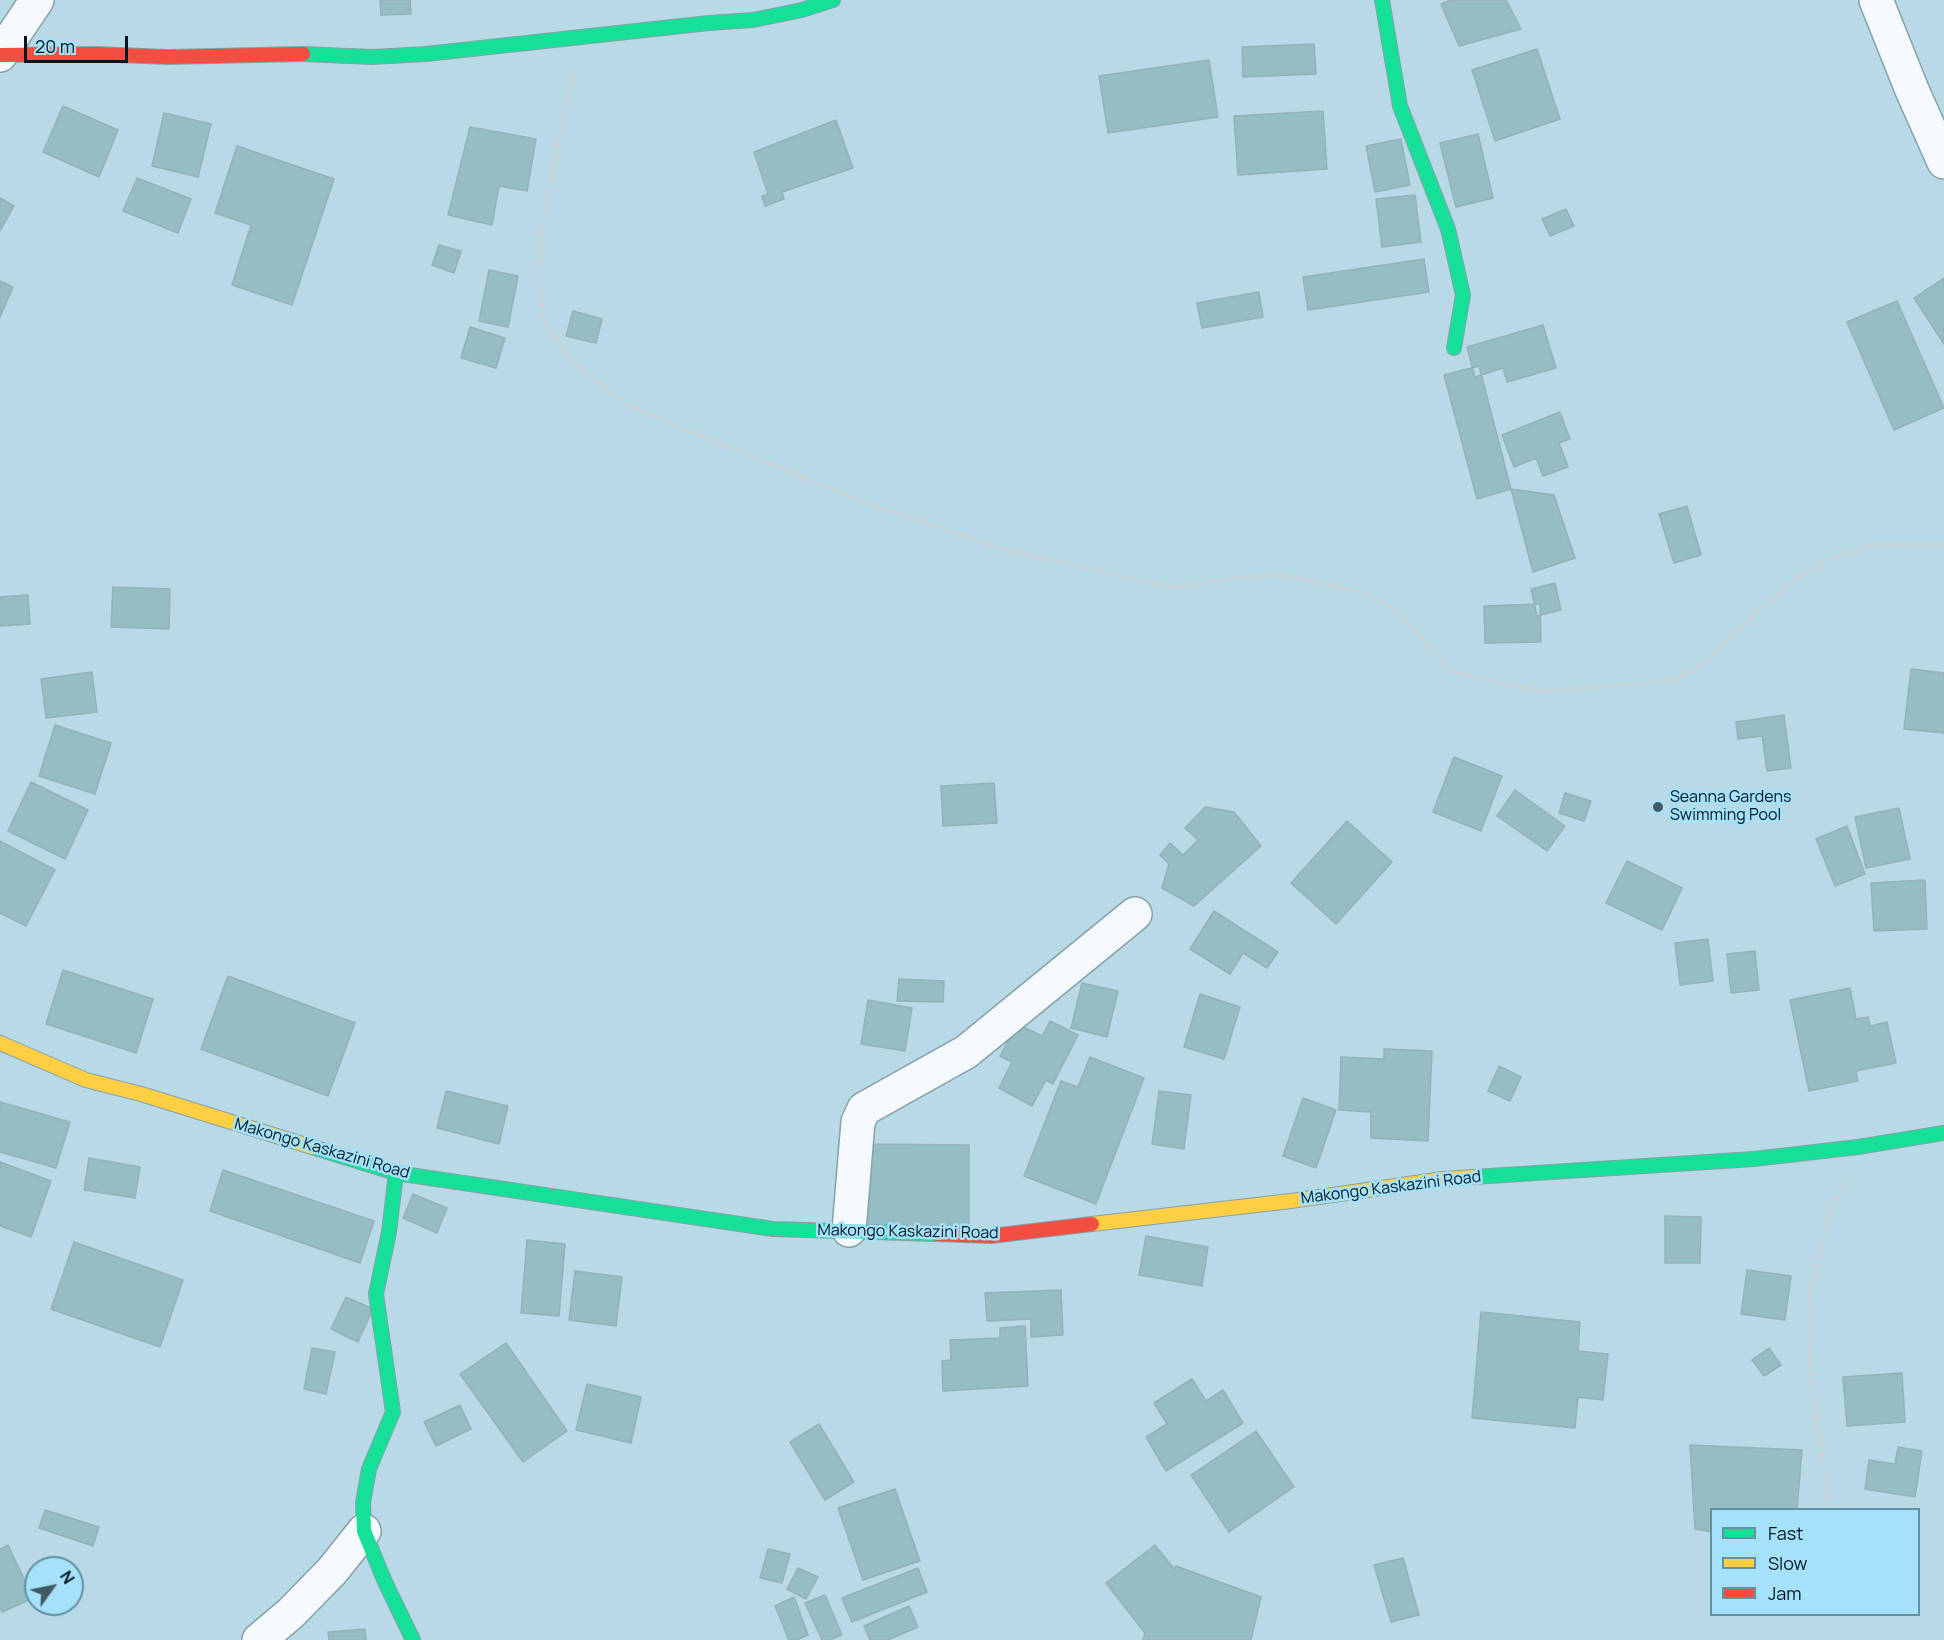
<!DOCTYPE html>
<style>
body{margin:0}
#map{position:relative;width:1944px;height:1640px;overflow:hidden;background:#b8d9e6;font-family:Manrope,sans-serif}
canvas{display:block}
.legend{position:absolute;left:1710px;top:1508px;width:210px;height:108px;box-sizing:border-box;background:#a5e1f9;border:2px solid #6390a2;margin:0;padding:8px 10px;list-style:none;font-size:18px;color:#011720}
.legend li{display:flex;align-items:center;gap:12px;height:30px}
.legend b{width:30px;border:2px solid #6390a2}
.north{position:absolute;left:24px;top:1556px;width:60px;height:60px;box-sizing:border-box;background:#a5e1f9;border:2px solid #6390a2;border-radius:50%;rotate:57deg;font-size:16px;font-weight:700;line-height:24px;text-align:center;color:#011720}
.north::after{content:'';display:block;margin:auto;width:21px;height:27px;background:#415b65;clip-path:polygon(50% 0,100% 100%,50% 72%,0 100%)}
.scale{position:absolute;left:24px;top:36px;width:104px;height:27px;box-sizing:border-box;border:3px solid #011720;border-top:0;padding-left:8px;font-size:18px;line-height:21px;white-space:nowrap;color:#011720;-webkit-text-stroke:4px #a5e1f9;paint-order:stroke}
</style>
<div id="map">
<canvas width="1944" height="1640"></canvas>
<ul class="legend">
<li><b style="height:8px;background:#16e098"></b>Fast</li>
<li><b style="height:8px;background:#ffcf43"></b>Slow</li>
<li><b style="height:8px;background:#f24e42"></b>Jam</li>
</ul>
<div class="north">N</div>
<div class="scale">20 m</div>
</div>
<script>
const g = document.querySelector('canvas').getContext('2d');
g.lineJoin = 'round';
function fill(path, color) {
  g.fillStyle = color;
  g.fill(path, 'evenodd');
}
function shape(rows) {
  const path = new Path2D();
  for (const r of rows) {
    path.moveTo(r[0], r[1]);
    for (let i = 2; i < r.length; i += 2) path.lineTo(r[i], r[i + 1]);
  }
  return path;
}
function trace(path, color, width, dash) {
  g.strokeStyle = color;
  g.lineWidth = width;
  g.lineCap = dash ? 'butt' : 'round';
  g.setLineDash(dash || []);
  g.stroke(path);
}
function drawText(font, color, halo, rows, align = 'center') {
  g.font = font + ' Manrope,sans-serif';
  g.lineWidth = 5;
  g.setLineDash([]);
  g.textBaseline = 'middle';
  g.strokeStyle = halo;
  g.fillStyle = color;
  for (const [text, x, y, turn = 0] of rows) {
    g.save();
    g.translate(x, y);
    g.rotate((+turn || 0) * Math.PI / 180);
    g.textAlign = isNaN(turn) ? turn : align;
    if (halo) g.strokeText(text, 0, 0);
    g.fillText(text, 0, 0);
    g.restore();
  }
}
const building = shape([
 [380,0,410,0,411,14,381,15,380,0],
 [1451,0,1506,0,1521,29,1459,46,1441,4,1451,0],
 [1314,44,1316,74,1243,77,1242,47,1314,44],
 [1537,49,1560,119,1495,141,1472,70,1537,49],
 [1209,60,1218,117,1108,133,1099,76,1209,60],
 [63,106,118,130,99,177,43,152,63,106],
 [1323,111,1327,169,1238,175,1234,116,1323,111],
 [164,113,211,124,198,177,152,166,164,113],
 [836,120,853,168,782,192,784,199,765,206,762,196,768,194,754,152,836,120],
 [470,127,536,139,527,191,499,186,492,225,448,215,470,127],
 [1478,134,1493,198,1456,207,1440,143,1478,134],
 [1401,139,1410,185,1375,192,1366,146,1401,139],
 [237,146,334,179,292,305,232,285,251,225,215,213,237,146],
 [137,178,191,199,178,233,123,211,137,178],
 [1415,195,1421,242,1382,247,1376,199,1415,195],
 [0,198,14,206,0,231,0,198],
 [1566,209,1574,226,1550,236,1542,219,1566,209],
 [439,245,461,251,454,273,432,265,439,245],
 [1424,259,1429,292,1308,310,1303,277,1424,259],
 [489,270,518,276,508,327,479,321,489,270],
 [1944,278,1944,344,1914,298,1944,278],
 [0,281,13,287,0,317,0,281],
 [1259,292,1263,317,1202,328,1197,303,1259,292],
 [1897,301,1944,408,1894,430,1847,322,1897,301],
 [573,311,602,319,596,343,566,336,573,311],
 [1543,325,1556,368,1507,382,1503,368,1475,377,1467,347,1543,325],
 [470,327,505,338,496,368,461,358,470,327],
 [1479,366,1511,489,1477,499,1444,375,1479,366],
 [1560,412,1570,439,1559,443,1568,467,1543,476,1536,458,1514,467,1502,435,1560,412],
 [1511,489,1554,495,1575,558,1533,572,1511,489],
 [1687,506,1701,555,1674,563,1659,514,1687,506],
 [1555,583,1561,610,1537,616,1531,589,1555,583],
 [113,587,170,589,169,629,111,627,113,587],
 [28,595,30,624,0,626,0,597,28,595],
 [1540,604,1541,642,1485,643,1484,606,1540,604],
 [1911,669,1944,673,1944,733,1904,729,1911,669],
 [92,672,97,712,46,718,41,679,92,672],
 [1784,715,1791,768,1767,771,1762,736,1738,739,1736,722,1784,715],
 [55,725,111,743,95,794,39,776,55,725],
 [1454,757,1502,776,1481,831,1433,812,1454,757],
 [31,782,88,810,65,859,8,831,31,782],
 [994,783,997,823,943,826,941,786,994,783],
 [1515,790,1565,826,1547,851,1497,816,1515,790],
 [1565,793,1591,801,1584,821,1559,813,1565,793],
 [1205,807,1234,812,1261,846,1194,906,1162,888,1169,864,1160,855,1170,843,1183,855,1198,840,1185,828,1205,807],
 [1899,808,1910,859,1866,868,1855,817,1899,808],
 [1347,821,1392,862,1336,924,1291,883,1347,821],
 [1847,826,1865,874,1835,886,1816,839,1847,826],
 [0,841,55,870,26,926,0,913,0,841],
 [1627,861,1682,888,1662,930,1606,903,1627,861],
 [1925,880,1927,929,1874,931,1871,883,1925,880],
 [1214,911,1278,952,1267,968,1243,953,1230,974,1190,949,1214,911],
 [1708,939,1713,981,1680,985,1675,943,1708,939],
 [1755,951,1759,990,1731,993,1727,954,1755,951],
 [63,970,153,999,136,1053,46,1024,63,970],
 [228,976,355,1023,328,1096,201,1049,228,976],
 [899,979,944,981,943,1002,897,1001,899,979],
 [1082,983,1118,991,1107,1037,1071,1028,1082,983],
 [1850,988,1856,1019,1868,1017,1870,1026,1887,1022,1896,1063,1856,1071,1858,1081,1809,1091,1790,1000,1850,988],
 [1200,994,1240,1007,1224,1059,1184,1047,1200,994],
 [868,1000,912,1008,905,1051,861,1044,868,1000],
 [1050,1021,1078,1035,1053,1084,1046,1080,1032,1106,999,1088,1012,1062,1000,1056,1017,1024,1042,1036,1050,1021],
 [1384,1049,1432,1051,1428,1141,1371,1138,1371,1112,1339,1110,1341,1057,1384,1059,1384,1049],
 [1090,1057,1144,1078,1096,1204,1024,1176,1061,1081,1078,1087,1090,1057],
 [1499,1066,1521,1077,1510,1101,1488,1091,1499,1066],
 [446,1091,508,1106,499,1144,437,1128,446,1091],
 [1159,1091,1191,1095,1184,1149,1152,1144,1159,1091],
 [1303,1098,1336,1110,1316,1168,1283,1156,1303,1098],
 [0,1102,70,1122,56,1168,0,1152,0,1102],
 [865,1144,969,1145,969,1229,864,1228,865,1144],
 [89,1158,140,1167,135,1198,84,1190,89,1158],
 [0,1162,51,1181,31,1237,0,1226,0,1162],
 [223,1170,374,1221,360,1263,210,1211,223,1170],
 [413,1194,447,1208,437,1233,403,1218,413,1194],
 [1665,1216,1701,1217,1700,1263,1665,1263,1665,1216],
 [1146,1236,1208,1247,1202,1286,1139,1275,1146,1236],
 [527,1240,565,1244,559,1316,521,1313,527,1240],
 [74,1242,183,1280,160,1347,51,1309,74,1242],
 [1747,1270,1791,1276,1785,1320,1741,1314,1747,1270],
 [575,1271,622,1277,616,1326,569,1320,575,1271],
 [1061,1290,1063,1335,1031,1337,1031,1319,987,1321,985,1293,1061,1290],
 [346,1297,373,1309,358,1342,331,1329,346,1297],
 [1481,1312,1580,1322,1578,1351,1608,1354,1603,1400,1578,1397,1575,1428,1472,1418,1481,1312],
 [1025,1326,1028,1386,943,1391,942,1361,951,1360,950,1340,1000,1338,1000,1328,1025,1326],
 [506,1343,567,1431,523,1462,460,1374,506,1343],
 [312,1348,335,1352,326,1394,304,1389,312,1348],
 [1769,1348,1781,1365,1764,1376,1752,1360,1769,1348],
 [1902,1373,1905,1422,1847,1426,1843,1377,1902,1373],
 [1192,1379,1206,1401,1223,1390,1243,1423,1166,1471,1146,1437,1167,1424,1154,1403,1192,1379],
 [587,1384,641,1397,631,1443,576,1430,587,1384],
 [460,1405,471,1429,436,1446,424,1422,460,1405],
 [819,1424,854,1482,825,1500,790,1442,819,1424],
 [1256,1431,1294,1487,1229,1532,1191,1475,1256,1431],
 [1690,1445,1802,1450,1797,1510,1712,1510,1712,1532,1695,1529,1690,1445],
 [1898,1447,1922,1451,1915,1497,1865,1489,1869,1460,1895,1464,1898,1447],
 [895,1489,920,1561,863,1580,838,1508,895,1489],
 [45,1510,99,1527,93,1546,39,1528,45,1510],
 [8,1545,33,1598,2,1612,0,1607,0,1549,8,1545],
 [1155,1545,1175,1570,1176,1566,1261,1597,1251,1640,1143,1640,1145,1633,1106,1583,1155,1545],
 [768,1549,790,1554,782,1583,760,1578,768,1549],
 [1403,1558,1419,1615,1391,1622,1374,1565,1403,1558],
 [798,1568,818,1577,806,1599,787,1589,798,1568],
 [918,1568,927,1592,852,1622,842,1598,918,1568],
 [825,1595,842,1635,830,1640,822,1640,805,1603,825,1595],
 [794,1597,808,1635,797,1640,789,1640,775,1606,794,1597],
 [909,1606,918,1627,888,1640,870,1640,864,1626,909,1606],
 [365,1629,366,1640,329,1640,328,1632,365,1629]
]);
fill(building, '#96bcc4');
trace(building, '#95b1b9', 1.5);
const street = shape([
 [1876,0,1912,90,1944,162],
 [0,55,37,0],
 [849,1230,858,1122,864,1109,966,1052,1135,914],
 [259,1640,291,1613,332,1571,364,1531]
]);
const fast = shape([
 [1382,0,1400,106,1448,229,1463,295,1454,348],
 [303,54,372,57,426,54,709,23,753,20,802,10,833,0],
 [312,1147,396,1173,773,1229,937,1234],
 [396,1173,389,1232,376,1294,393,1412,369,1469,363,1503,364,1531,385,1582,413,1640],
 [1474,1177,1754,1159,1858,1147,1944,1133]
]);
const slow = shape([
 [0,1043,86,1080,141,1094,312,1147],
 [1092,1224,1291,1201,1443,1179,1474,1177]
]);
const jam = shape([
 [0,55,95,54,168,57,303,54],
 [937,1234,991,1236,1092,1224]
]);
trace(street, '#86a0aa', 36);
trace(fast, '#86a0aa', 16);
trace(slow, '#86a0aa', 16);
trace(jam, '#86a0aa', 16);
trace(shape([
 [574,73,560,134,541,236,538,279,545,324,576,366,632,407,864,502,1003,549,1175,588,1233,578,1282,575,1365,593,1394,609,1435,653,1449,671,1538,691,1581,689,1675,680,1707,661,1787,585,1832,558,1874,545,1944,545],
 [1830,1510,1810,1371,1809,1295,1830,1213,1848,1182]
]), '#c9d4d8', 4, [6, 3]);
trace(street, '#f4f9fb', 33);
trace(fast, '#16e098', 14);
trace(slow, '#ffcf43', 14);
trace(jam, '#f24e42', 14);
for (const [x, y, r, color] of [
 [1658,807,6,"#415b65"]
]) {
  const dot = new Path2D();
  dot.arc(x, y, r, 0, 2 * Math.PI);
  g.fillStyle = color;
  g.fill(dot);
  trace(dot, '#a5e1f9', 2);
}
drawText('16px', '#011720', '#a5e1f9', [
 ["Seanna Gardens",1670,798],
 ["Swimming Pool",1670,816]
], 'left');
drawText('16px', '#011720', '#a5e1f9', [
 ["Makongo Kaskazini Road",322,1149,16],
 ["Makongo Kaskazini Road",1391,1188,-7],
 ["Makongo Kaskazini Road",908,1232,1]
]);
</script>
